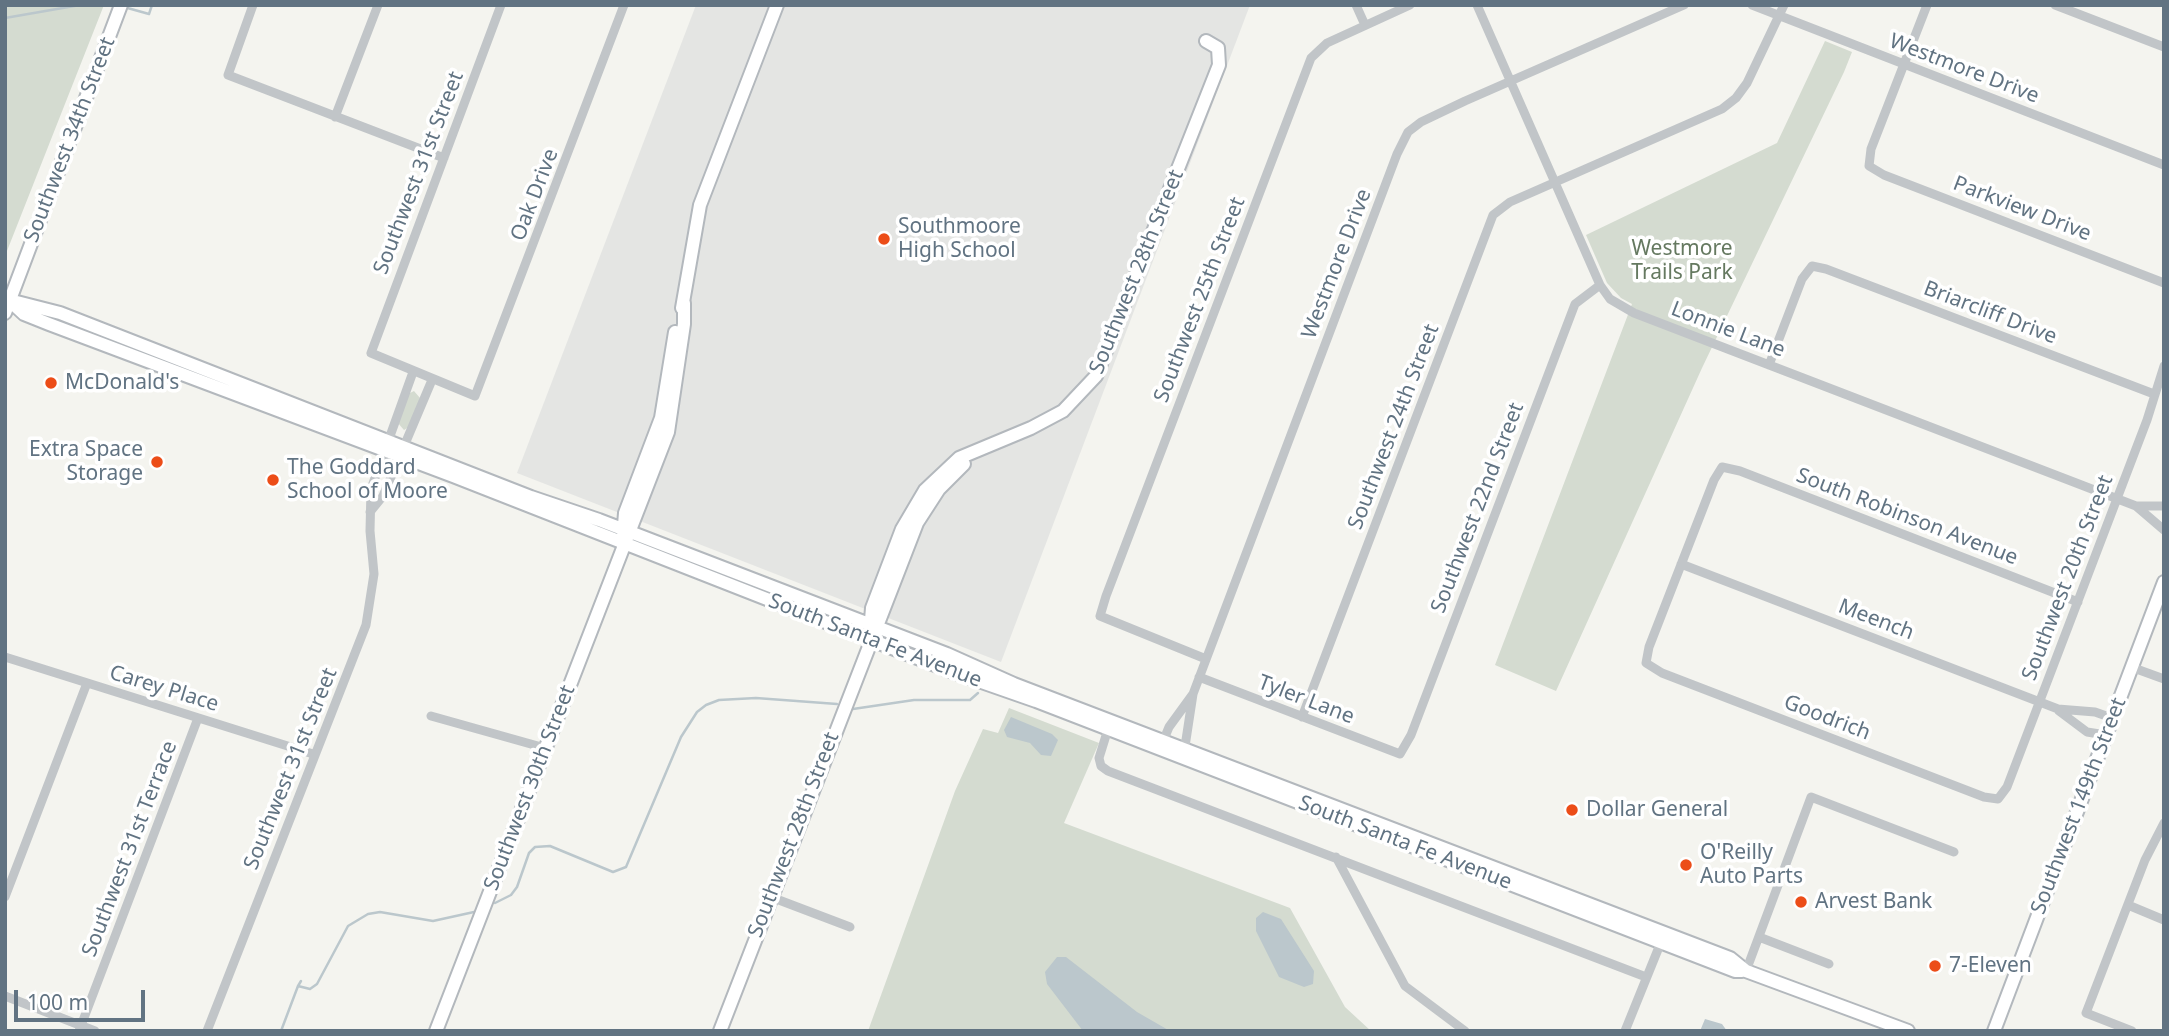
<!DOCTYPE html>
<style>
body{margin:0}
#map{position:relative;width:2169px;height:1036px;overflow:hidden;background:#f4f4ef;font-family:"Noto Sans",sans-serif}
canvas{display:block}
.frame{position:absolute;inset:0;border:7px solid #617382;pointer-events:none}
.scale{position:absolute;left:14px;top:990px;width:131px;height:32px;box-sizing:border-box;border:4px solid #617382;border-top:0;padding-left:9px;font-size:21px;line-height:24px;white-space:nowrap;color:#617382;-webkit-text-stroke:5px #fff;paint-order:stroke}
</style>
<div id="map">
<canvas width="2169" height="1036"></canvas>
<div class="frame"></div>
<div class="scale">100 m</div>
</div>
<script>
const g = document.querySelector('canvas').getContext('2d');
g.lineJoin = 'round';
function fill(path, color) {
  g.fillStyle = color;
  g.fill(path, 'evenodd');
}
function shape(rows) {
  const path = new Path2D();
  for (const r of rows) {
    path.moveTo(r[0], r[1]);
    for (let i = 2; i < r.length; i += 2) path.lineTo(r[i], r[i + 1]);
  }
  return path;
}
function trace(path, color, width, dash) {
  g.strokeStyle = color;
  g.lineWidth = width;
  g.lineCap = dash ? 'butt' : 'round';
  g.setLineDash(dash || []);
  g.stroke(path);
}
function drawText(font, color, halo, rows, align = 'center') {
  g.font = font + ' "Noto Sans",sans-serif';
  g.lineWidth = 7;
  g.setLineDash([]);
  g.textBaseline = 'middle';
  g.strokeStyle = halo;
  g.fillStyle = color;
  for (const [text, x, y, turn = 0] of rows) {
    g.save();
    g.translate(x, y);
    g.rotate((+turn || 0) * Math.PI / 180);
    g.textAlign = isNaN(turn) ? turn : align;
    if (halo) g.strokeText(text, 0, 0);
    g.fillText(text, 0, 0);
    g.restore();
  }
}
fill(shape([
 [696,5,1250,5,1001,662,517,473]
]), '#e4e5e3');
fill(shape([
 [5,5,104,5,5,256],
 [1825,41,1852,52,1844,72,1702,368,1556,691,1495,665,1632,304,1621,298,1607,283,1586,235,1777,143],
 [414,391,420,398,409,427,404,430,397,422,408,394],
 [1009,708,1099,743,1064,823,1290,908,1345,1007,1371,1031,868,1031,955,791,983,729,998,733]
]), '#d4dbd0');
fill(shape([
 [1011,717,1052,734,1058,740,1051,756,1041,755,1030,743,1007,737,1004,730],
 [1263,912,1281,919,1314,971,1313,984,1304,987,1279,977,1256,931,1256,918],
 [1057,957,1066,957,1137,1012,1170,1031,1083,1031,1047,984,1045,972],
 [1705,1019,1722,1024,1727,1031,1700,1031]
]), '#bbc7cc');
trace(shape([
 [124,7,149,14,152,5],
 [5,18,80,5],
 [853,709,914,700,970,700,978,693],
 [495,903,511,895,517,887,529,853,535,847,550,846,613,872,626,867,681,737,697,712,706,705,719,700,756,698,837,704],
 [301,981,298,986,310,989,317,984,348,926,368,914,380,912,433,921,474,912],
 [281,1031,298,986]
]), '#bbc7cc', 2.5);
const secondary = shape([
 [5,299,60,313,531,497,599,520,947,654,1014,684,1730,958,1746,971,1908,1031],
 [10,301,24,314,49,324,453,476,953,672,1036,701,1735,971,1742,971],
 [682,308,700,205,777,5],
 [5,313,121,5],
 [623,537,625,513,661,418,675,332],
 [870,632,872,608,902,529,925,490,959,458,1031,428,1063,411,1096,376,1219,65,1218,48,1206,41],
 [436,1031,668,432,684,324,684,303],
 [720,1031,917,523,939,489,964,464],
 [1994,1031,2164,582]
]);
trace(secondary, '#b3b8bd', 16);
trace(shape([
 [253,5,228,75,444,158],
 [501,5,371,353,475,396,624,5],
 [1356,5,1365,25],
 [1477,5,1600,285,1610,299,1634,313,2136,506],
 [1752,5,2164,165],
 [1927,5,1871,149,1869,166,1884,175,2164,283],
 [2055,5,2164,47],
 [335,117,378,5],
 [1769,365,1802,279,1812,266,1826,269,2154,394],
 [2164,506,2136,506,2164,530],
 [370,512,383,496,432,380],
 [1681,564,2058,709,2095,712,2112,718],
 [2078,602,1740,471,1722,467,1714,480,1649,647,1646,663,1662,673,1984,797,1998,799,2007,787,2147,420,2164,366],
 [5,657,313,754],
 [1206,659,1100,616,1106,596,1311,58,1327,43,1410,5],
 [2131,667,2164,679],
 [1199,677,1400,754,1411,735,1575,304,1600,285],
 [2059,711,2087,732,2106,735],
 [431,716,545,748],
 [1302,717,1493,215,1510,202,1722,109,1736,98,1747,83,1784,5],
 [1108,729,1099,758,1101,766,1108,771,1646,977],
 [1162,744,1169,727,1193,694,1397,154,1408,132,1421,122,1465,101,1684,5],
 [1184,753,1193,694],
 [1336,857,1405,986,1465,1031],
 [5,897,87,683],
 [771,897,850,927],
 [2128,905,2164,920],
 [1759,937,1829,964],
 [1746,971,1811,797,1954,852],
 [5,996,95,1031],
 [79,1031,198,718],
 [207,1031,366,625,374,574,370,531,371,489,413,372],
 [1625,1031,1661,942],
 [2132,1031,2086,1013,2145,860,2164,823]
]), '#c1c5c8', 9);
trace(secondary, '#fff', 12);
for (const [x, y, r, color] of [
 [884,239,7,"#ec4d18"],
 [51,383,7,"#ec4d18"],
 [157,462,7,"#ec4d18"],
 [273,480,7,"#ec4d18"],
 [1572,810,7,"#ec4d18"],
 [1686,865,7,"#ec4d18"],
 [1801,902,7,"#ec4d18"],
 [1935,966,7,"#ec4d18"]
]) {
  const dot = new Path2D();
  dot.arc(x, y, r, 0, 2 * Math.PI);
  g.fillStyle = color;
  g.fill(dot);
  trace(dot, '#fff', 2.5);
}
drawText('21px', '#617382', '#fff', [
 ["Westmore Drive",1964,69,21],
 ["Southwest 34th Street",70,140,-69],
 ["Southwest 31st Street",419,173,-69],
 ["Oak Drive",535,195,-69],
 ["Parkview Drive",2022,209,21],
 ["Westmore Drive",1337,264,-69],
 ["Southwest 28th Street",1137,272,-68],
 ["Southwest 25th Street",1200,300,-69],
 ["Briarcliff Drive",1990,313,21],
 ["Lonnie Lane",1728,330,21],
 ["Southwest 24th Street",1394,427,-69],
 ["Southwest 22nd Street",1478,508,-69],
 ["South Robinson Avenue",1907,517,21],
 ["Southwest 20th Street",2068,578,-69],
 ["Meench",1876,620,21],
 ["South Santa Fe Avenue",875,641,21],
 ["Carey Place",164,689,17],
 ["Tyler Lane",1306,700,21],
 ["Goodrich",1827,718,21],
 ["Southwest 31st Street",291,769,-68],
 ["Southwest 30th Street",530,788,-69],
 ["Southwest 149th Street",2079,806,-69],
 ["Southwest 28th Street",794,835,-69],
 ["South Santa Fe Avenue",1405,843,21],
 ["Southwest 31st Terrace",130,849,-69]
]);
drawText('21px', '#617382', '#fff', [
 ["Southmoore",898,227],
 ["High School",898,251],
 ["McDonald's",65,383],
 ["Extra Space",143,450,"right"],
 ["Storage",143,474,"right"],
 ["The Goddard",287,468],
 ["School of Moore",287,492],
 ["Dollar General",1586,810],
 ["O'Reilly",1700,853],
 ["Auto Parts",1700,877],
 ["Arvest Bank",1815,902],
 ["7-Eleven",1949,966]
], 'left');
drawText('21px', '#657960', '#fff', [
 ["Westmore",1682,249],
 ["Trails Park",1682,273]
]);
</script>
